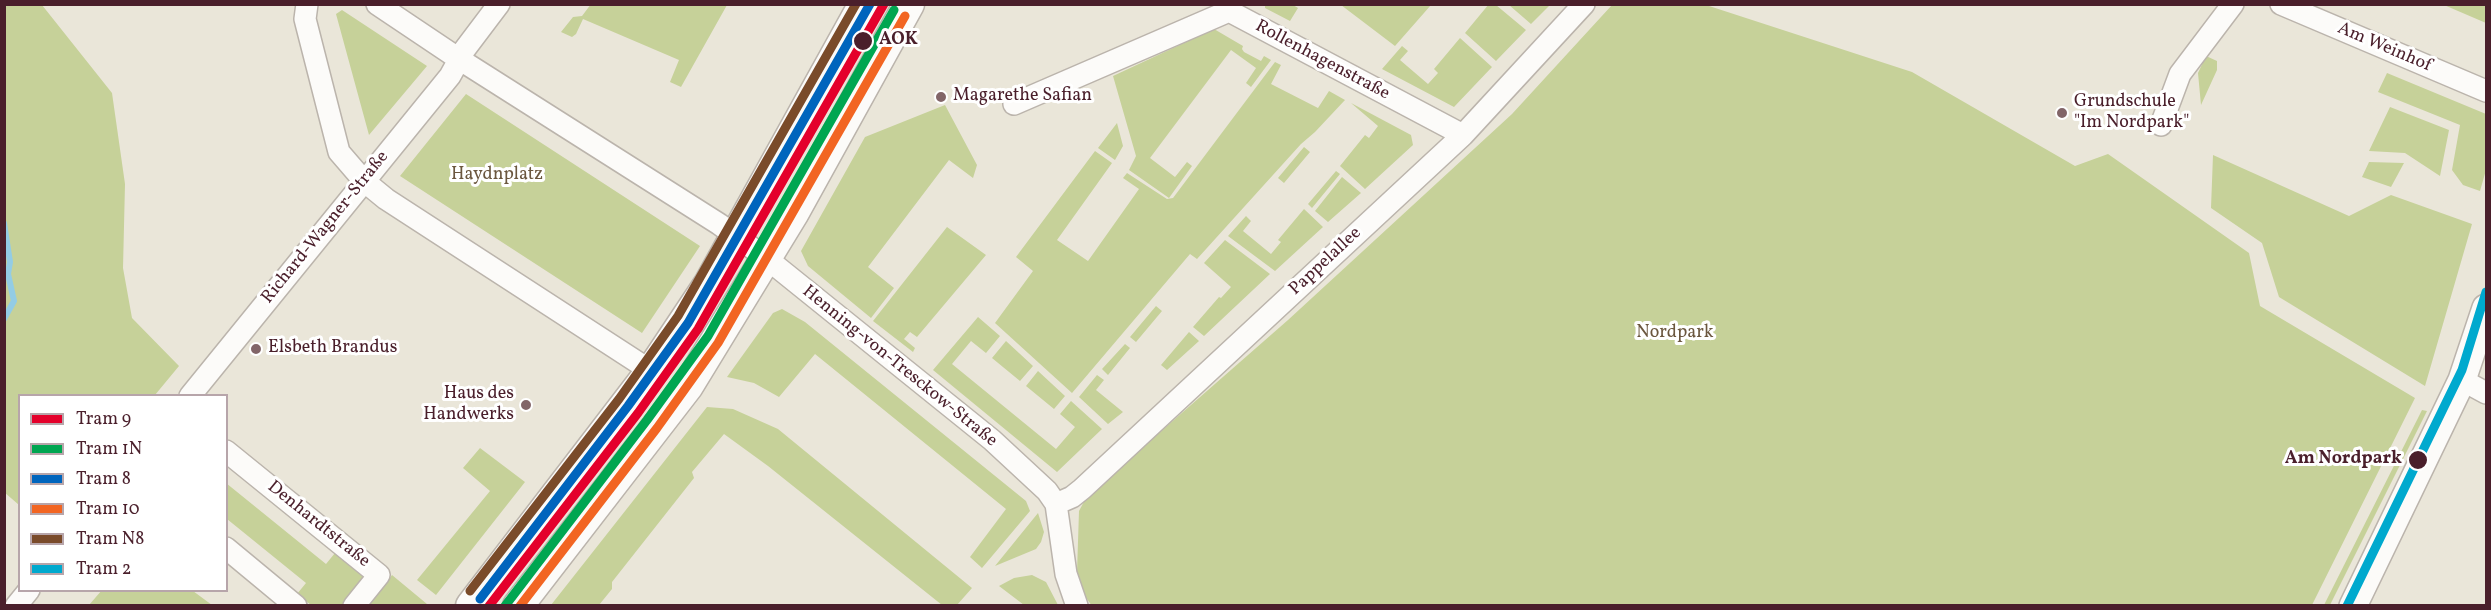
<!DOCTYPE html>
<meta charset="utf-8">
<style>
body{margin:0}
#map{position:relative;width:2491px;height:610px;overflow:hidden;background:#eae6d9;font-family:Vollkorn,serif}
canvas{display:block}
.frame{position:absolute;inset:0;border:6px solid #4a1f2b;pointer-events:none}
.legend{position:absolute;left:18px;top:394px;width:210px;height:198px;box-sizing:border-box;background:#fff;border:2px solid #b7a5aa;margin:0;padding:8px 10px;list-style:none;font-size:18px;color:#4a1f2b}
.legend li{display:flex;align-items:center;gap:12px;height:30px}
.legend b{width:30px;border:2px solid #b7a5aa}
</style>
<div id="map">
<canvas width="2491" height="610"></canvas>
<div class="frame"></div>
<ul class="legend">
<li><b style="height:8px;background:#e4002b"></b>Tram 9</li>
<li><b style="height:8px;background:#00a651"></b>Tram 1N</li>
<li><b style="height:8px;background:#0065bd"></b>Tram 8</li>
<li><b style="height:8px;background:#f26522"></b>Tram 10</li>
<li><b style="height:8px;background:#7a4b2a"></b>Tram N8</li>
<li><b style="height:8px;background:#00a9ce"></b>Tram 2</li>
</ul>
</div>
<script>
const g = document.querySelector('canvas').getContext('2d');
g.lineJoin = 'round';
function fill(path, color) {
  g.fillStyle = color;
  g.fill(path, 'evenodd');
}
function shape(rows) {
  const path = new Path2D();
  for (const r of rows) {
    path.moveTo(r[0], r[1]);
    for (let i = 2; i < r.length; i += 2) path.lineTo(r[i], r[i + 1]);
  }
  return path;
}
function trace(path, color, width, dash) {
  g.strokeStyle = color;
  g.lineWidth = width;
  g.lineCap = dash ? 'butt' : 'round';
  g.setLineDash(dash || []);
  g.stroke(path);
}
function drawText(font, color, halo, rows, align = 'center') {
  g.font = font + ' Vollkorn,serif';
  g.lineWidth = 6;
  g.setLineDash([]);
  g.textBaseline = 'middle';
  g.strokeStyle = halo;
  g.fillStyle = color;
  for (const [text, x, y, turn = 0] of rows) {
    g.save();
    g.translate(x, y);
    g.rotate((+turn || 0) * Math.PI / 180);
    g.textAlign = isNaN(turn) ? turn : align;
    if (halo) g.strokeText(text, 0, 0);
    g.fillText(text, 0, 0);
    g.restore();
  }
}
fill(shape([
 [5,4,42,5,112,93,125,184,123,268,132,318,179,366,155,395,20,396,19,505,4,492],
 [591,4,727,4,727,5,681,87,670,82,679,60,583,19,576,34,572,37,561,32,573,17,582,16],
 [1489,4,1496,5,1526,30,1496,61,1465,33],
 [1265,5,1293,5,1298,8,1290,21,1265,8],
 [1341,5,1431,5,1395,46],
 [1509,5,1550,5,1531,24],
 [1612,5,1706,5,1912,72,2075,166,2108,154,2249,253,2260,306,2415,398,2312,605,1092,606,1082,592,1077,572,1079,511,1087,496,1288,320,1512,114],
 [2444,5,2486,5,2486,23],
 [342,10,427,66,369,135,336,14],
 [1214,29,1243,46,1242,49,1244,52,1261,61,1264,56,1271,60,1251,87,1246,83,1256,68,1231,50,1150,158,1175,177,1187,162,1192,166,1169,198,1129,170,1136,156,1113,76],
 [1460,38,1492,67,1454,107,1382,69,1402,46,1408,51,1400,60,1428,84,1438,73,1434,69],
 [2206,56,2217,61,2217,70,2201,105,2198,73],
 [1275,62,1281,65,1271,84,1318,108,1329,91,1345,100,1315,132,1301,144,1197,259,1190,254,1072,393,995,323,1033,271,1016,257,1095,151,1112,163,1057,240,1088,261,1139,189,1123,178,1127,173,1167,199,1173,198],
 [2387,73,2486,114,2486,170,2480,191,2463,185,2452,170,2460,125,2378,92],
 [466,94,700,246,642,333,400,176],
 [1351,103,1411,135,1413,145,1365,189,1340,166,1365,135,1369,138,1378,126],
 [945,105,977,165,973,178,949,160,868,267,894,288,871,318,808,266,801,251,865,137],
 [2390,107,2449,130,2440,176,2405,153,2369,151],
 [1117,123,1123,146,1115,160,1098,148],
 [1304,147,1310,152,1284,183,1278,178],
 [2213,155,2349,216,2391,195,2472,224,2425,386,2279,297,2262,243,2211,208],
 [2369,162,2404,163,2391,187,2362,177],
 [1336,171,1340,174,1312,208,1308,204],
 [1342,177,1361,193,1328,222,1315,211],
 [1304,209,1323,227,1275,271,1228,236,1246,216,1251,221,1243,231,1271,254,1281,242,1278,240],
 [947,227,986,255,917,337,910,332,904,339,915,348,913,352,873,321],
 [1225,240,1270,274,1204,336,1193,327,1219,297,1221,298,1231,287,1204,263],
 [1156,306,1162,311,1136,342,1130,337],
 [782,309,805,322,1026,501,1030,511,982,568,970,557,1006,509,815,354,779,397,754,383,727,377,773,313],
 [978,317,1000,336,986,353,971,341,952,364,1056,449,1075,427,1060,414,1071,401,1102,429,1057,472,933,370],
 [1189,332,1199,341,1167,370,1161,365],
 [1006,341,1033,366,1020,381,992,358],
 [1125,344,1130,348,1108,375,1102,369],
 [1038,371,1065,396,1054,409,1026,386],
 [1097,375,1104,380,1096,390,1123,412,1108,424,1079,397],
 [707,407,733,409,778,429,972,588,957,605,942,605,768,466,724,434,692,472,694,478,612,582,612,589,599,605,551,605],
 [2422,410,2427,411,2330,605,2324,605],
 [480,448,525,482,436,595,417,580,490,491,463,468],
 [226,483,326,564,335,553,366,579,345,605,311,605,297,594,306,583,227,519],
 [1038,513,1044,532,1041,542,1036,549,995,566],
 [392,575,427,604,426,606,368,606],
 [1032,575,1046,582,1058,605,1024,605,999,586,1014,578],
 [102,590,193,591,212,605,89,605]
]), '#c6d199');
trace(shape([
 [4,223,10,262,8,274,14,301,4,319]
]), '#93cce5', 6);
const minor = shape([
 [307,4,305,19,339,152,364,181,386,199,651,371],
 [377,4,459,59,719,224,766,258,992,440,1047,491,1056,504,1066,574,1077,606],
 [2281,4,2486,91],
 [1229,11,1463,135],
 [1014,104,1229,11],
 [2161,125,2180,74,2233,4],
 [2462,380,2486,393],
 [190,396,450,76,465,49,499,4],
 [226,451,379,575,354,606],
 [1056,504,1072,497,1082,489,1463,135,1584,4],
 [226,548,296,606],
 [16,606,29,590]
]);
const tertiary = shape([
 [2353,606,2462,380,2486,308]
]);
const secondary = shape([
 [471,606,651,371,709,284,864,4],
 [518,606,688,386,793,214,909,4]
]);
trace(minor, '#bbb4ac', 24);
trace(tertiary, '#bbb4ac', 30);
trace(secondary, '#bbb4ac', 33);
trace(minor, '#fcfbf9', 21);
trace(tertiary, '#fcfbf9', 27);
trace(secondary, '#fcfbf9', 30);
trace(shape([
 [489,606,638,413,698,329,884,4]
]), '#e4002b', 9);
trace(shape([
 [505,606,647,420,708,336,894,10]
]), '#00a651', 9);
trace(shape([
 [480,599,628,406,688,323,870,4]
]), '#0065bd', 9);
trace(shape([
 [520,606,657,428,718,343,905,16]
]), '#f26522', 9);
trace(shape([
 [470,591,619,399,678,316,856,4]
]), '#7a4b2a', 9);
trace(shape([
 [2347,606,2462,370,2486,292]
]), '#00a9ce', 9);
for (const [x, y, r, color] of [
 [863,41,10,"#4a1f2b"],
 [941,97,6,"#826568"],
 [2062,113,6,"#826568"],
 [256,349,6,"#826568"],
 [526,405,6,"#826568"],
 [2418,460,10,"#4a1f2b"]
]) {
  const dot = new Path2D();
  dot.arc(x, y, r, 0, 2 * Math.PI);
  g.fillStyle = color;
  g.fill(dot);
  trace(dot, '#fff', 2);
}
drawText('bold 18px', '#4a1f2b', '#fff', [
 ["AOK",879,41],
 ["Am Nordpark",2402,460,"right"]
], 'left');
drawText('18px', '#4a1f2b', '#fff', [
 ["Am Weinhof",2384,48,23],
 ["Rollenhagenstraße",1322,61,28],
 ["Richard-Wagner-Straße",326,228,-51],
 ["Pappelallee",1326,262,-43],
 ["Henning-von-Tresckow-Straße",899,367,39],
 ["Denhardtstraße",318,525,39]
]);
drawText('18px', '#4a1f2b', '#fff', [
 ["Magarethe Safian",953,97],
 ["Grundschule",2074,103],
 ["\"Im Nordpark\"",2074,124],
 ["Elsbeth Brandus",268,349],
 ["Haus des",514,395,"right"],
 ["Handwerks",514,416,"right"]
], 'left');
drawText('18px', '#6b573f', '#fff', [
 ["Haydnplatz",497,176],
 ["Nordpark",1675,334]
]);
</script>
